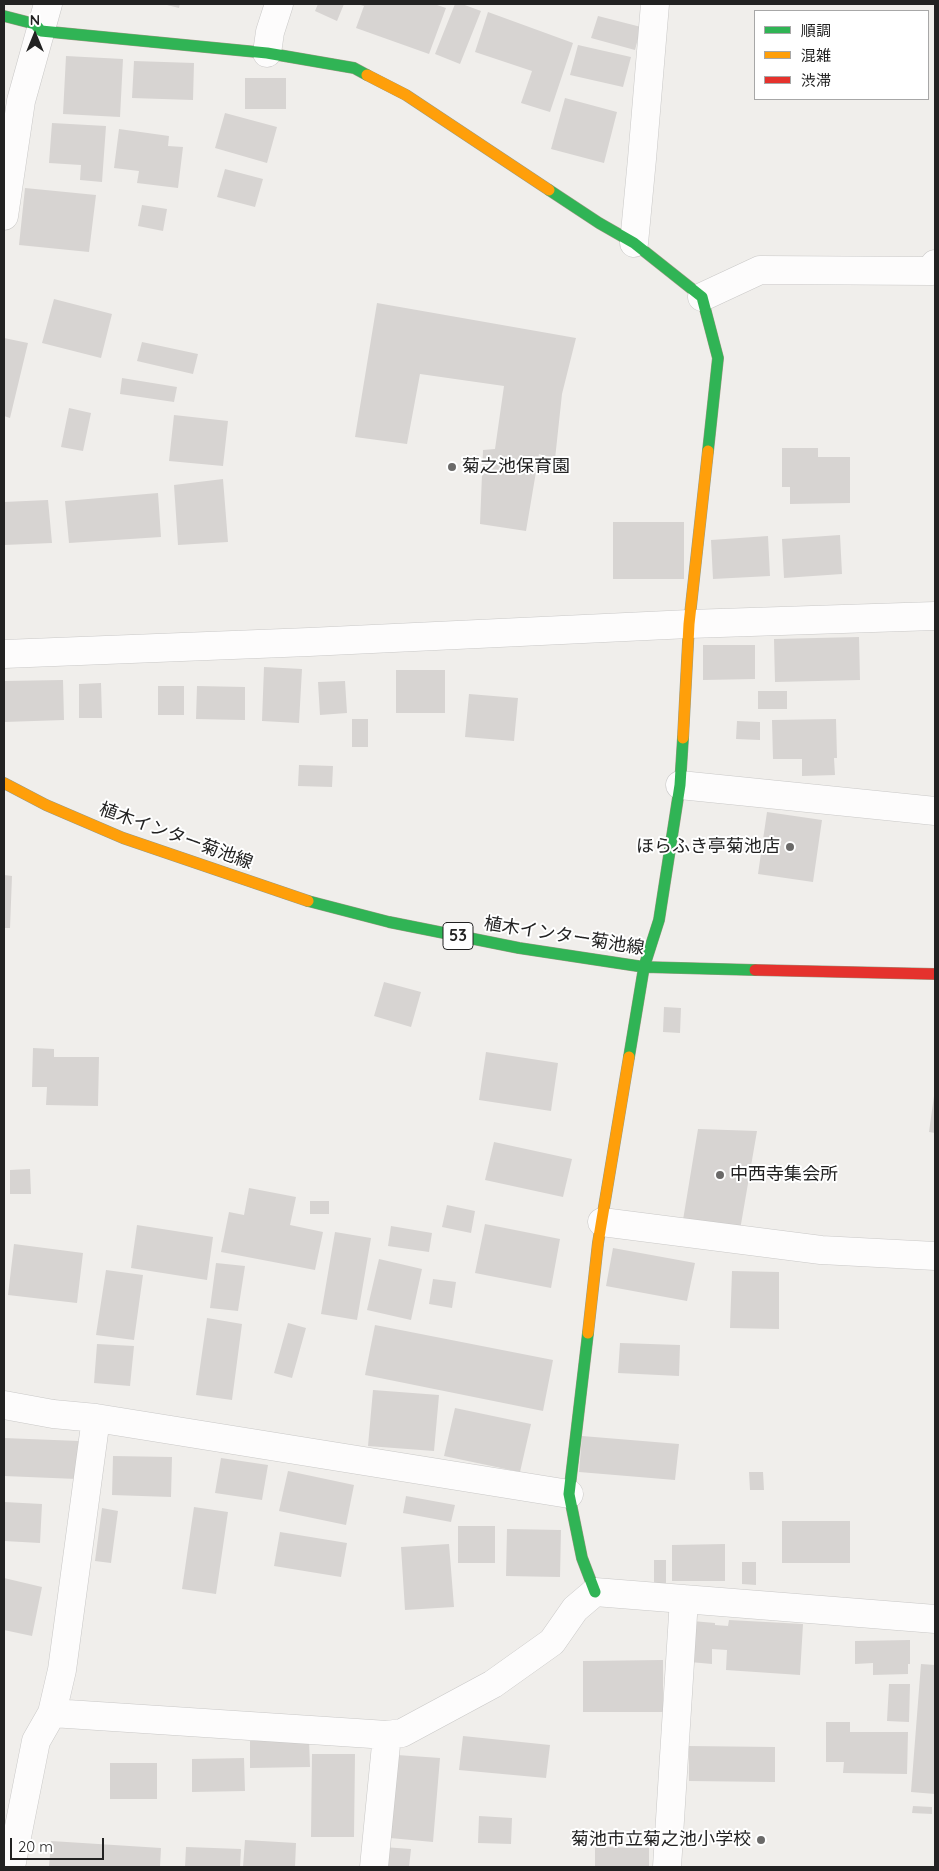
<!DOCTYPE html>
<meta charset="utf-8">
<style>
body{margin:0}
#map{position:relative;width:939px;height:1871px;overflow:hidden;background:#f0eeeb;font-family:Quicksand,"Noto Sans JP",sans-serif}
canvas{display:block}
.frame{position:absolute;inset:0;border:5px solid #222;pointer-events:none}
.legend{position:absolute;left:754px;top:10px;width:175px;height:90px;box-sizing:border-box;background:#fff;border:1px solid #a7a7a7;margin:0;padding:6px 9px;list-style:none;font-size:15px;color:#222}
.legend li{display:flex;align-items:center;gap:10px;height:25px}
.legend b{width:25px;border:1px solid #a7a7a7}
.north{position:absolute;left:10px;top:10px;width:50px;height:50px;-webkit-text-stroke:4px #fff;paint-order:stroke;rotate:0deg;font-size:14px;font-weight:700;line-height:20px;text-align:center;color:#222}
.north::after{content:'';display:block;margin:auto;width:18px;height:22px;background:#222;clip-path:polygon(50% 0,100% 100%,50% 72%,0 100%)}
.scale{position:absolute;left:10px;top:1838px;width:94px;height:22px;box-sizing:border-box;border:2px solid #222;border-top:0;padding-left:6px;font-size:15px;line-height:18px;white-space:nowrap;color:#222;-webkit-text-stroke:4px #fff;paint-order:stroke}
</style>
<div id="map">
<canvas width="939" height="1871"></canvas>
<div class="frame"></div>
<ul class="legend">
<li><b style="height:6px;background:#30b455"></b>順調</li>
<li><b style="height:6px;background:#ff9f0a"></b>混雑</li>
<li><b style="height:6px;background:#e5322d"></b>渋滞</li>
</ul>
<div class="north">N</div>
<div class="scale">20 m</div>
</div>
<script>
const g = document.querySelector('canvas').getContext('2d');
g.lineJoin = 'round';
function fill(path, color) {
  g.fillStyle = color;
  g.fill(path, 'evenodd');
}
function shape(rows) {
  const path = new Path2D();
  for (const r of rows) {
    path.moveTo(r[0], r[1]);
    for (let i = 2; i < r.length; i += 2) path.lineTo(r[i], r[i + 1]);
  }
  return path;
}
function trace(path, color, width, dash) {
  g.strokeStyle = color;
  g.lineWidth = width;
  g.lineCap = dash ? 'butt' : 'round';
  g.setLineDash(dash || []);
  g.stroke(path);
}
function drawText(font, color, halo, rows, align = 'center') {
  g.font = font + ' Quicksand,"Noto Sans JP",sans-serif';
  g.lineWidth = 4;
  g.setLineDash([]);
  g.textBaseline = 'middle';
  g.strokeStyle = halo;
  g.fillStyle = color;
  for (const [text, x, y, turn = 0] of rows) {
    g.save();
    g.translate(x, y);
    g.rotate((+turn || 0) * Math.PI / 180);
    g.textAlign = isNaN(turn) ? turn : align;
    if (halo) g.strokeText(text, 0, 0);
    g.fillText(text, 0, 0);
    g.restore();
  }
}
fill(shape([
 [163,4,180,4,179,8],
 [318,4,344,4,337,21,315,11],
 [357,4,434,4,446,8,429,54,356,28,364,6],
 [455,4,462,4,481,11,460,64,435,54],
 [488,12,573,43,550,112,521,103,532,71,475,52],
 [598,16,641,27,635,50,591,38],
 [578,45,631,57,623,87,570,75],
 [66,56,123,59,120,117,63,114],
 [134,61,194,63,193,100,132,98],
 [245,78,286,78,286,109,245,109],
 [565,98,617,112,604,163,551,149],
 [225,113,277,127,267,163,215,148],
 [52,123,106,126,102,182,80,180,81,165,49,163],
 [119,129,169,136,168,146,183,147,178,188,137,183,139,171,114,168],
 [225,169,263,179,255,207,217,197],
 [25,188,96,195,89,252,19,245],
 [142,205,167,209,163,231,138,226],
 [54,299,112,314,101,358,42,343],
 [377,303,576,338,562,394,555,459,539,454,526,531,480,524,483,450,495,449,504,386,420,374,407,444,355,437],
 [4,338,28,343,10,418,4,416],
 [142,342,198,354,193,374,137,361],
 [122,378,177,387,174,402,120,394],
 [69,408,91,413,83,451,61,447],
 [174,415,228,421,223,466,169,461],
 [782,448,818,448,818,457,850,457,850,503,790,504,790,487,782,487],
 [223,479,228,542,178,545,174,485],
 [158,493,161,537,69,543,65,501],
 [48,500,52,543,4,545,4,502],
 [613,522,684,522,684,579,613,579],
 [840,535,842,574,784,578,782,539],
 [768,536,770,576,713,579,711,540],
 [859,637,860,680,775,682,774,639],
 [703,645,755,645,755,679,703,680],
 [264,667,302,669,299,723,262,721],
 [396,670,445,670,445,713,396,713],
 [63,680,64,720,4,722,4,681],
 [345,681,347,713,320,715,318,682],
 [101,683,102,718,79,718,79,684],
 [158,686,184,686,184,715,158,715],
 [197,686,245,687,245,720,196,719],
 [758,691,787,691,787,709,758,709],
 [469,694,518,698,514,741,465,737],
 [352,719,368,719,368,747,352,747],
 [836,719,837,758,834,758,835,775,802,776,802,759,773,759,772,720],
 [737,721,760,722,760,740,736,739],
 [299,765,333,766,332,787,298,786],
 [767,812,822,820,813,882,758,874],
 [4,875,12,876,10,928,4,928],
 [384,982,421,992,411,1027,374,1016],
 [664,1007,681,1008,680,1033,663,1032],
 [33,1048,54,1049,54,1057,99,1057,98,1106,46,1105,47,1087,32,1087],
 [486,1052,558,1063,551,1111,479,1100],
 [934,1096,935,1096,935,1133,929,1132],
 [698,1129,757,1131,740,1230,683,1220],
 [494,1142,572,1159,563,1197,485,1180],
 [30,1169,31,1194,10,1194,10,1170],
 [249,1188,296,1197,290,1225,323,1232,315,1270,221,1252,229,1212,244,1215],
 [310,1201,329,1201,329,1214,310,1214],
 [447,1205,475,1211,471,1233,442,1227],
 [485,1224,560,1239,551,1288,475,1273],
 [137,1225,213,1237,207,1280,131,1268],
 [391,1226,432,1233,429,1252,388,1246],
 [335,1232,371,1238,357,1320,321,1314],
 [14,1244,83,1253,77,1303,8,1295],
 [613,1248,695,1263,687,1301,606,1286],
 [379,1259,422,1269,411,1320,367,1310],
 [216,1263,245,1266,238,1311,210,1308],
 [106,1270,143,1275,134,1340,96,1335],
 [732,1271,779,1272,779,1329,730,1328],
 [433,1279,456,1282,452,1308,429,1304],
 [207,1318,242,1324,232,1400,196,1395],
 [288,1323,306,1328,292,1378,274,1373],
 [375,1325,553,1360,543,1411,365,1375],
 [620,1343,680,1345,679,1376,618,1373],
 [97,1344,134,1346,130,1386,94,1383],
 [373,1390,439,1395,434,1451,368,1446],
 [455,1408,531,1424,520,1472,444,1456],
 [582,1436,679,1444,675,1480,579,1472],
 [4,1438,79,1441,77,1479,4,1476],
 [113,1456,172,1457,171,1497,112,1495],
 [221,1458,268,1465,262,1500,215,1493],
 [288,1471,354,1485,346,1525,279,1511],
 [749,1472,763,1472,764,1490,750,1490],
 [406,1496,455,1505,451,1522,403,1513],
 [4,1502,42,1504,40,1543,4,1541],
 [194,1507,228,1512,216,1594,182,1589],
 [102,1508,118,1511,111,1563,95,1561],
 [782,1521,850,1521,850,1563,782,1563],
 [458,1526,495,1526,495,1563,458,1563],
 [507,1529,561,1530,560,1577,506,1576],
 [280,1532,347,1543,341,1577,274,1566],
 [449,1544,454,1607,405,1610,401,1547],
 [725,1544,725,1581,672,1581,672,1545],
 [654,1560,666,1560,666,1588,654,1588],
 [742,1562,756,1562,756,1585,742,1584],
 [4,1578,42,1587,32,1636,4,1630],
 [729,1620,803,1624,800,1675,726,1670,727,1650,712,1649,712,1664,690,1662,692,1621,715,1623,715,1625,728,1626],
 [910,1640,910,1664,908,1664,908,1674,873,1675,873,1663,855,1664,855,1641],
 [663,1660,663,1712,583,1712,583,1661],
 [921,1664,935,1665,935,1794,911,1792],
 [889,1684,910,1684,909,1722,887,1721],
 [826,1722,850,1722,850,1732,908,1732,907,1774,843,1773,844,1762,826,1762],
 [463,1736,550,1745,546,1778,459,1770],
 [309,1740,310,1767,250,1768,250,1741],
 [689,1746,775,1747,775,1782,689,1781],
 [312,1754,355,1754,354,1837,311,1837],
 [397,1755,440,1758,433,1842,390,1838],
 [244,1758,245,1791,192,1792,192,1759],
 [110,1763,157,1763,157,1799,110,1799],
 [913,1806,932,1807,932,1814,912,1813],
 [479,1816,512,1818,511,1844,478,1843],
 [245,1840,296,1843,295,1867,243,1867],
 [51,1841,161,1848,160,1867,49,1867],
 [186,1847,241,1849,240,1867,185,1867],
 [383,1847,411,1849,409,1867,381,1867],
 [595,1847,649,1848,649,1867,595,1867]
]), '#d7d4d2');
const street = shape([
 [267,53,270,32,279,4],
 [4,216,21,101,48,4],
 [634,243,642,159,655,4],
 [702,297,760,270,932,271,935,264],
 [4,654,309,642,689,624,935,616],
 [680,785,935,811],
 [602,1222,821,1250,935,1256],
 [4,1405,53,1414,96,1418,569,1494],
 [96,1418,62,1670,52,1713,387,1735,402,1733,493,1684,552,1642,575,1609,595,1592,935,1619],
 [11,1867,36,1741,52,1713],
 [374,1867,387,1735],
 [667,1867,684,1599]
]);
const fast = shape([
 [4,16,35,24,41,31,267,53,354,68,367,75],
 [549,190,599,223,634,243,702,297,718,358,708,451],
 [308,901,389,922,519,948,644,967,755,970],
 [629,1057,644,967,659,920,680,785,683,738],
 [588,1333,569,1494,582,1558,595,1592]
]);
const slow = shape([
 [367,75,406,95,549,190],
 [683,738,689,624,708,451],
 [4,783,46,805,123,838,308,901],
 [588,1333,598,1243,629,1057]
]);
const jam = shape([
 [755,970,935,974]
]);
trace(street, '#c9c8c7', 29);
trace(fast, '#999a82', 12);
trace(slow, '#999a82', 12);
trace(jam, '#999a82', 12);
trace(street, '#fdfcfc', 28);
trace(fast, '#30b455', 11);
trace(slow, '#ff9f0a', 11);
trace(jam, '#e5322d', 11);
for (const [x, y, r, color] of [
 [452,467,5,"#6a6968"],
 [790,847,5,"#6a6968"],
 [720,1175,5,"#6a6968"],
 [761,1840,5,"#6a6968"]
]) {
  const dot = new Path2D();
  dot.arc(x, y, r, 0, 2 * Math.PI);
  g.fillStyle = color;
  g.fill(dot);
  trace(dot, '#fff', 2);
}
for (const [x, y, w] of [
 [458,936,30]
]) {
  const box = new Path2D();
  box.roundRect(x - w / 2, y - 13.5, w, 27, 4);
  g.fillStyle = '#fff';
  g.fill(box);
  trace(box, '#222', 1);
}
drawText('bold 16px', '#222', null, [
 ["53",458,936]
]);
drawText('18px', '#222', '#fff', [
 ["菊之池保育園",462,467],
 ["ほらふき亭菊池店",780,847,"right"],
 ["中西寺集会所",730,1175],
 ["菊池市立菊之池小学校",751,1840,"right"]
], 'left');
drawText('18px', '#222', '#fff', [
 ["植木インター菊池線",176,836,20],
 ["植木インター菊池線",564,936,9]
]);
</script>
